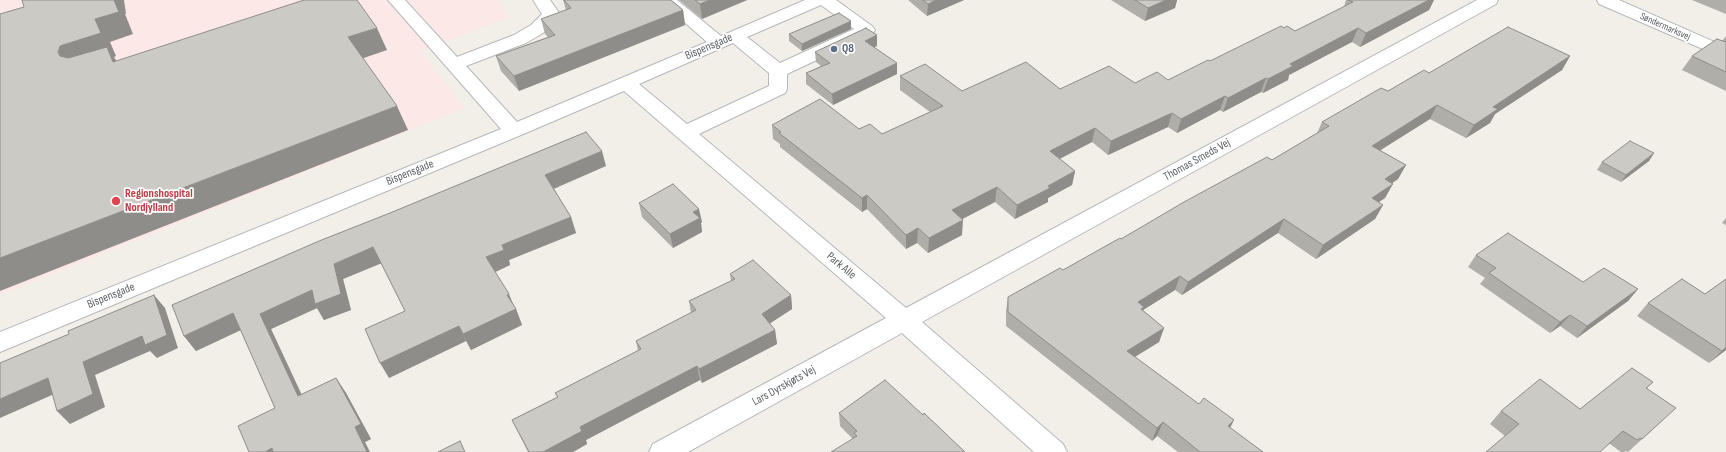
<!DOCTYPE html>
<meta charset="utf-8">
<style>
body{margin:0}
canvas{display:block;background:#f1efe8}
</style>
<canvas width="1726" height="452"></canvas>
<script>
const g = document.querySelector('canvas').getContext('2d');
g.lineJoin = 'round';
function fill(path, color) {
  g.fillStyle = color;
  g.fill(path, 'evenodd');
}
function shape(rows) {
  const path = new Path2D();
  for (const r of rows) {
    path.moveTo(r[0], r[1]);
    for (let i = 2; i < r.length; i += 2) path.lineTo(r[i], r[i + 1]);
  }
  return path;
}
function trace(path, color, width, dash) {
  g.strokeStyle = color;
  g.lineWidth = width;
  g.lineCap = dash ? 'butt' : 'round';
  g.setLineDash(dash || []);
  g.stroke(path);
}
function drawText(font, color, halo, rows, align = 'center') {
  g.font = font + ' "Sofia Sans Condensed",sans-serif';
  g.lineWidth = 3.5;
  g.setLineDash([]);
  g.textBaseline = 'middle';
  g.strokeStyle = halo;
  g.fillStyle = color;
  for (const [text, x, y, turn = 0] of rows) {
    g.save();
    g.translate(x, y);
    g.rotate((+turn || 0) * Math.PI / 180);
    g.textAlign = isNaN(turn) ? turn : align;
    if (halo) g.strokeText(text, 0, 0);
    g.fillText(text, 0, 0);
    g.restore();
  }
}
fill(shape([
 [0,0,498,0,510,17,420,51,465,108,0,295]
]), '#fce8e6');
const minor = shape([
 [388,0,405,0,457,57,514,35,531,25,542,14,533,0,550,0,560,14,554,23,543,33,526,43,466,66,517,122,707,42,659,0,677,0,721,36,805,0,836,0,872,26,875,30,872,34,787,74,787,89,785,93,699,134,906,308,1477,0,1498,0,1496,4,922,322,1063,444,1067,452,1034,452,902,333,688,452,649,452,653,444,886,318,624,91,521,135,0,352,0,332,501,129,388,0],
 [821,5,854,29,780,63,747,37,821,5],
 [733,43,769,73,769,86,687,124,639,84,733,43],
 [1597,0,1619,0,1726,47,1726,59,1599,4,1597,0]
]);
trace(minor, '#b5b8bc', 2);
fill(minor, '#fff');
fill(shape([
 [563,0,671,0,683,10,685,25,519,91,501,71,496,56,548,37,545,34,541,19,566,10],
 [679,0,747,0,702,19],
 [908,0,964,0,927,16],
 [1111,0,1177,0,1175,8,1145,21],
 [1346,0,1434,0,1429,10,1360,47,1352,42,1289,75,1288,80,1263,93,1261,92,1223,112,1220,110,1177,133,1168,127,1108,155,1092,142,1060,159,1075,171,1072,185,1048,198,1048,202,1015,219,995,202,962,219,962,235,928,253,917,243,906,249,867,209,862,212,780,147,780,144,773,139,772,125,859,129,882,134,930,112,900,90,900,76,962,91,1060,89,1135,83,1168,80,1284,28,1295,31,1344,7],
 [1692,0,1726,0,1726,14],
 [851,21,851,29,802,51,789,41,789,34],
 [877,35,877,46,874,47,897,74,833,105,806,84,806,73,821,66,816,62,815,52],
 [1726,36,1726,91,1682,70,1692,56,1722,41],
 [1570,56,1562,70,1495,114,1490,123,1466,138,1430,119,1380,150,1406,165,1398,179,1392,183,1385,198,1379,202,1383,205,1375,219,1316,259,1278,233,1182,295,1175,290,1143,310,1164,328,1159,342,1135,357,1263,452,1178,452,1157,436,1152,441,1006,326,1006,311,1008,297,1063,270,1272,160,1317,133,1322,122,1429,73],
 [1654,153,1649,161,1621,182,1597,170,1602,162],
 [606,166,554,189,571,217,576,233,509,260,510,265,495,272,516,309,522,325,471,350,466,341,389,378,405,311,381,263,343,279,351,310,324,320,317,308,271,329,302,395,336,378,346,393,371,439,365,442,275,408,241,330,196,351,184,336],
 [639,203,702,222,701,223,702,232,673,248,642,217],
 [1726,218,1726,225,1722,223],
 [1476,255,1583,282,1638,289,1628,301,1577,338,1560,326,1550,333,1480,284,1485,278,1468,267],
 [730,274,791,295,792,309,770,323,775,330,777,344,702,383,700,380,586,440,587,444,573,452,528,452,512,420,557,397,555,393,638,351,636,341,691,313,689,301,731,281],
 [1726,279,1726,350,1709,363,1637,316,1648,303,1705,294],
 [1653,382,1647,388,1662,421,1628,452,1626,451,1624,452,1621,452,1610,444,1505,436,1490,424,1501,411,1580,409],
 [839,413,923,415,853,439,840,426]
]), '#afaea9');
fill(shape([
 [114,0,124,0,126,14,125,14,133,34,110,42,116,56,114,57,122,70,77,69,60,56,58,52,60,46,95,19],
 [710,0,747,0,702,19,700,4],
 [936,0,964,0,927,16,928,4],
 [1166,0,1177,0,1175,8,1145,21,1148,8],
 [1429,0,1434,0,1429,10,1360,47,1366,33],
 [683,10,685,25,519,91,514,76],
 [851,21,851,29,802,51,802,44],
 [377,28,387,50,358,60,348,37],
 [1358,28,1352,42,1289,75,1288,80,1263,93,1268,79,1290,64],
 [877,35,877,46,865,51,865,41],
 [1570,56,1562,70,1495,114,1490,123,1466,138,1474,125,1493,107],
 [897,63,897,74,833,105,832,94],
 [1266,78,1261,92,1223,112,1228,98],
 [1225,96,1220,110,1177,133,1181,119],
 [1437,105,1430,119,1365,160,1372,146],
 [397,106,408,130,0,291,0,258],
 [1172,113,1168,127,1108,155,1111,141],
 [1095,128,1092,142,1047,165,1050,151],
 [602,151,606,166,550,190,545,175],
 [1654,153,1649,161,1621,182,1626,175],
 [1406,165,1398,179,1378,193,1385,179],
 [1075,171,1072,185,1048,198,1048,202,1015,219,1017,205,1048,186],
 [1393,184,1385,198,1364,212,1372,198],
 [997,187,995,202,951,225,952,210],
 [867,195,867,209,862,212,862,198],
 [1383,205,1375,219,1316,259,1323,245],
 [699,209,702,222,701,223,702,232,673,248,670,234,693,212],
 [571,217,576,233,509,260,510,265,493,273,486,257,502,245],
 [1284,219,1278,233,1182,295,1188,282],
 [963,220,962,235,928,253,929,238],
 [918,228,917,243,906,249,906,235],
 [373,247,382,263,343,279,351,310,324,320,317,308,271,329,309,411,298,396,260,314,334,264],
 [1180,276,1175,290,1143,310,1139,321,1138,302],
 [1638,289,1628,301,1577,338,1587,326],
 [509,294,515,309,507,295],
 [154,295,165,308,178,348,157,358,150,351,95,375,105,407,70,424,57,411,83,362],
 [791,295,792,309,763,328,762,314],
 [516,309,522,325,471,350,463,334],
 [233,313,245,328,196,351,184,336],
 [1570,315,1560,326,1550,333,1560,322],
 [459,326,466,341,389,378,380,363],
 [1164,328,1159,342,1123,364,1127,351],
 [775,330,777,344,702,383,699,369],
 [1726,347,1726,350,1709,363,1722,351],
 [697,366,700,380,586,440,587,444,573,452,543,452,580,427],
 [48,378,61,391,0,418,0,399],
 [336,378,346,393,371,439,365,442,370,452,367,452,355,427],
 [1234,420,1227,434,1228,426],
 [1163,422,1157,436,1152,441,1157,428],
 [272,448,275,452,265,452]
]), '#8f8d8a');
const building = shape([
 [22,0,114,0,119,12,95,19,101,33,60,46,58,52,60,56,68,58,107,47,113,62,304,0,357,0,377,28,348,37,397,106,0,258,0,14,24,7,22,0],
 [564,0,671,0,683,10,514,76,496,56,555,35,541,19,571,8,564,0],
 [695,0,710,0,700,4,695,0],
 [923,0,936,0,928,4,923,0],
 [1135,0,1166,0,1148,8,1135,0],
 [1348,0,1429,0,1366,33,1358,28,1290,64,1293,66,1268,79,1266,78,1228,98,1225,96,1181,119,1172,113,1111,141,1095,128,1050,151,1075,171,1048,186,1050,188,1017,205,997,187,952,210,963,220,929,238,918,228,906,235,867,195,862,198,779,133,781,132,772,125,820,99,859,129,870,124,882,134,943,106,900,76,925,64,962,91,1026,62,1060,89,1109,66,1135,83,1157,72,1168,80,1208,60,1210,61,1281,26,1284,28,1287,26,1295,31,1353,2,1348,0],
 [839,13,851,21,802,44,789,34,839,13],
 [1508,27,1570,56,1493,107,1498,109,1474,125,1437,105,1372,146,1406,165,1385,179,1393,184,1372,198,1383,205,1323,245,1284,219,1188,282,1180,276,1138,302,1144,307,1141,309,1164,328,1127,351,1199,404,1204,398,1234,420,1228,426,1263,452,1200,452,1163,422,1157,428,1008,312,1008,297,1060,268,1063,270,1120,238,1121,239,1184,202,1267,157,1272,160,1329,126,1322,122,1381,88,1388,91,1424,70,1429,73,1508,27],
 [866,28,877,35,865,41,897,63,832,94,806,73,830,63,815,52,866,28],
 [1717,39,1726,42,1726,72,1692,56,1717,39],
 [586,132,602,151,545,175,571,217,502,245,504,250,486,257,509,294,507,295,516,309,463,334,459,326,380,363,365,329,405,311,373,247,334,264,341,294,315,304,312,290,260,314,298,396,336,378,361,424,355,427,367,452,273,452,272,448,265,452,249,452,238,426,275,408,233,313,184,336,172,305,319,241,390,213,586,132],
 [1630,141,1654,153,1626,175,1602,162,1630,141],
 [673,184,699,209,693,212,700,218,670,234,639,203,673,184],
 [1508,233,1583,282,1604,268,1638,289,1587,326,1570,315,1560,322,1489,273,1496,268,1476,255,1508,233],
 [753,260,791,295,762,314,775,330,699,369,697,366,580,427,582,431,543,452,529,452,512,420,558,397,555,393,641,349,636,341,696,310,689,301,735,279,730,274,753,260],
 [1682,279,1705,294,1726,279,1726,347,1722,351,1648,303,1682,279],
 [154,295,167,335,145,345,142,336,83,362,93,394,57,411,48,378,0,399,0,363,69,334,68,331,154,295],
 [1632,368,1653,382,1646,388,1676,408,1642,439,1640,438,1637,440,1623,431,1600,452,1486,452,1519,424,1501,411,1540,379,1580,409,1632,368],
 [885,380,923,415,924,413,965,452,831,452,857,436,854,433,857,431,839,413,885,380],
 [460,441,465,452,438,452,460,441]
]);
fill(building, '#cccac5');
trace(building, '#8f8d8a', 1);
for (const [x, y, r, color] of [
 [834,49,4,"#5c6f8a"],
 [116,201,5,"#e0444e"]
]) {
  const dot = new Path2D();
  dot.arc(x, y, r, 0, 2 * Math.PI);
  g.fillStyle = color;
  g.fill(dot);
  trace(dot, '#fff', 1.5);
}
drawText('10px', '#5f6368', '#fff', [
 ["Søndermarksvej",1665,27,24]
]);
drawText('12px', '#5f6368', '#fff', [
 ["Bispensgade",709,47,-23],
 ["Thomas Smeds Vej",1197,160,-29],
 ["Bispensgade",410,173,-22],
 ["Park Alle",841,266,40],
 ["Bispensgade",111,296,-22],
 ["Lars Dyrskjøts Vej",784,386,-29]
]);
drawText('bold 12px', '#4e5e75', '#fff', [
 ["Q8",842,49]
], 'left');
drawText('bold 12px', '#be3a42', '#fff', [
 ["Regionshospital",125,194],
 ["Nordjylland",125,208]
], 'left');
</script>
